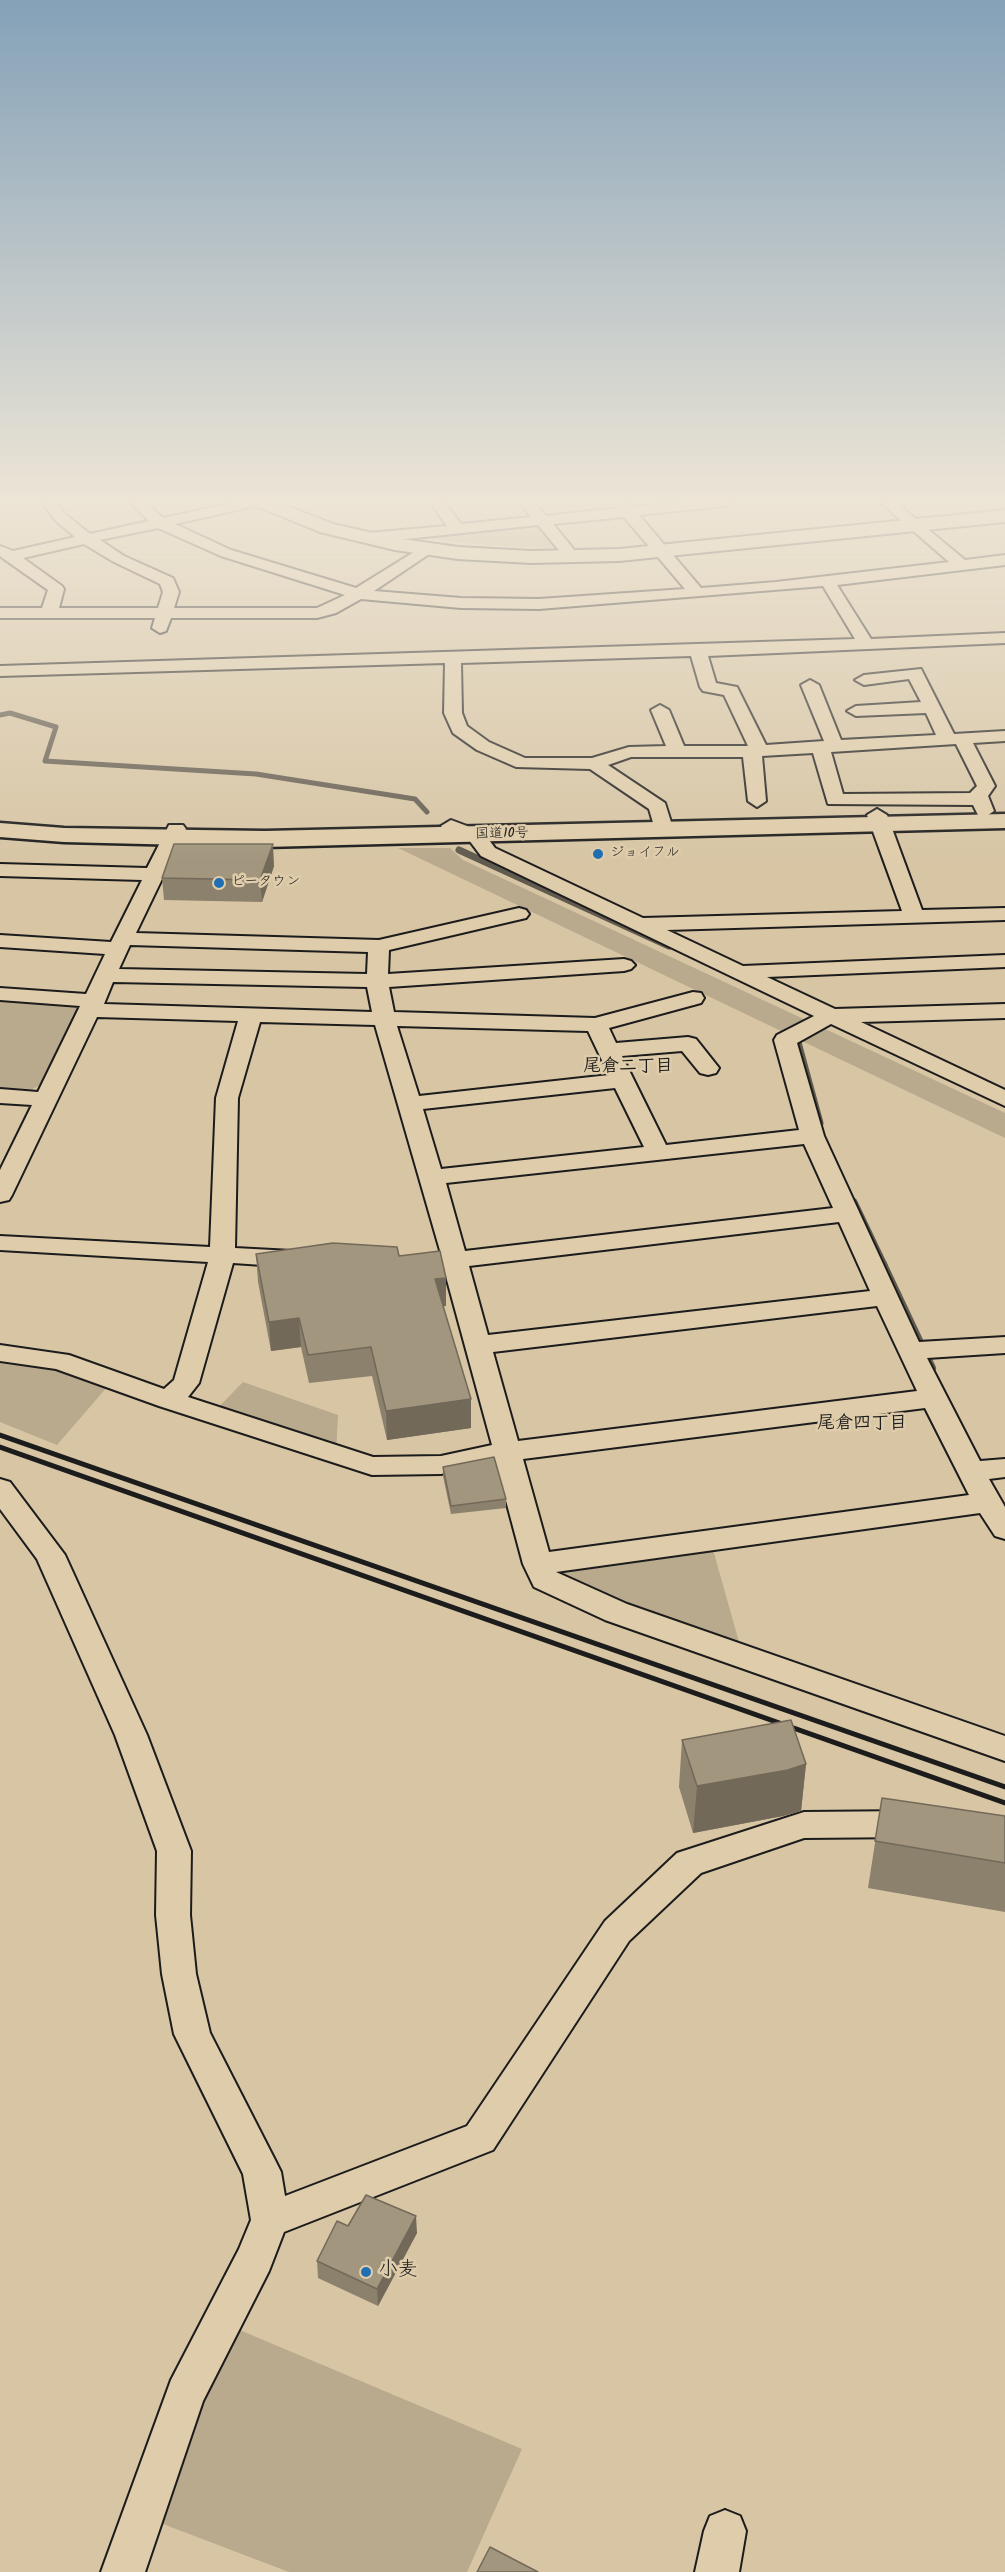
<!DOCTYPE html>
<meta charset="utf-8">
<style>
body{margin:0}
canvas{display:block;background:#d7c5a4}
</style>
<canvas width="1005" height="2572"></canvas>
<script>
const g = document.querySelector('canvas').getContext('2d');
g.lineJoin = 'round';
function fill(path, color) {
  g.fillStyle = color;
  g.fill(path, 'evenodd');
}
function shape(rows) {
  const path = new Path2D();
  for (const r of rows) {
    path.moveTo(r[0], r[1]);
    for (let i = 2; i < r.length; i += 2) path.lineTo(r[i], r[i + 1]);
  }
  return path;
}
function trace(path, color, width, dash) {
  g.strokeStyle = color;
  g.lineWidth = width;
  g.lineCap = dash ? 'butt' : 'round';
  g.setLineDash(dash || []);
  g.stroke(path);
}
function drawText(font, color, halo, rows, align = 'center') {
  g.font = font + ' Kalam,"Klee One",sans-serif';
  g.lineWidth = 5;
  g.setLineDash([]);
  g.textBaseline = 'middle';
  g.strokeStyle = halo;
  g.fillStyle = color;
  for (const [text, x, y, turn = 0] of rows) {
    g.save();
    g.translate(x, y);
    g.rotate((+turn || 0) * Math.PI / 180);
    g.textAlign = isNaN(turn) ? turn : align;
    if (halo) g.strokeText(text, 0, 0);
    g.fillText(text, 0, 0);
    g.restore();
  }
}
fill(shape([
 [537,518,556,548,485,545,405,536],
 [398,848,450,848,463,860,1005,1113,1005,1138],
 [0,998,73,1004,81,1008,43,1084,26,1092,0,1091],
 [0,1353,114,1379,57,1445,0,1422],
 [243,1382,338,1415,336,1455,212,1414],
 [710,1539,743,1656,538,1564],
 [223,2323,522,2449,467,2572,289,2572,142,2516]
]), '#b9a98d');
trace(shape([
 [0,715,10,713,56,727,45,761,256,774,415,799,427,812]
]), '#615a4e', 5);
trace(shape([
 [459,850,669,946],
 [799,1034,796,1035,820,1123],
 [854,1202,884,1265]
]), '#615a4e', 7);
trace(shape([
 [883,1264,932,1368]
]), '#615a4e', 8);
const minor = shape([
 [42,502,56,502,65,514,90,534,149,521,130,502,145,502,163,518,236,502,261,502,259,505,175,524,231,550,356,588,427,544,432,546,435,549,432,552,374,591,461,598,539,599,685,589,624,517,553,524,580,557,572,562,567,560,538,525,368,543,360,538,368,533,447,526,430,502,444,502,461,524,531,517,520,502,534,502,546,516,618,508,613,502,627,502,632,507,686,502,732,502,725,506,639,515,701,588,776,582,949,562,880,502,895,502,965,560,1005,555,1005,565,837,585,871,639,1005,633,1005,643,708,656,716,683,737,687,766,745,824,741,801,685,810,680,819,685,841,740,936,735,926,713,856,716,847,711,856,706,921,702,909,679,864,685,855,680,864,675,921,669,954,734,1005,731,1005,741,973,743,995,786,988,796,994,811,985,817,978,815,973,805,828,804,813,753,762,756,766,801,757,807,748,801,743,757,631,757,608,765,665,803,671,822,668,826,654,826,649,809,590,769,516,767,477,750,453,733,444,713,445,663,0,676,0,666,855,639,823,586,539,609,461,608,361,599,336,613,317,618,171,618,166,631,160,633,152,628,155,618,0,618,0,608,42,608,48,590,4,559,0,556,0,546,13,551,75,537,55,520,42,502],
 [158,528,221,556,345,595,317,608,174,608,179,592,173,578,124,556,100,540,158,528],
 [84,544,114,562,160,584,163,592,158,608,59,608,64,589,62,586,23,558,84,544],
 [691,656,700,687,703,691,724,695,748,746,684,746,669,710,660,705,651,710,666,746,629,747,592,758,525,758,489,742,467,726,462,713,461,663,691,656],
 [956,744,977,786,970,793,843,794,831,752,956,744],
 [877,809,887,815,922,910,1005,908,1005,920,667,930,743,966,1005,955,1005,967,767,977,835,1009,1005,1004,1005,1018,861,1022,1005,1090,1005,1106,831,1024,797,1043,824,1136,919,1342,1005,1337,1005,1353,927,1358,980,1461,1005,1459,1005,1477,989,1479,1005,1507,1005,1539,995,1536,980,1513,556,1572,627,1604,1005,1736,1005,1761,605,1620,534,1587,523,1564,496,1463,441,1474,372,1475,159,1406,56,1369,0,1361,0,1345,69,1355,164,1389,174,1380,208,1262,0,1250,0,1236,210,1247,216,1098,238,1021,97,1017,12,1195,9,1200,0,1202,0,1170,32,1105,0,1103,0,1089,38,1092,80,1006,0,1000,0,988,86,994,105,954,0,947,0,935,111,942,142,880,0,876,0,864,147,868,169,825,183,825,186,829,136,933,379,940,519,908,526,910,529,914,526,918,389,950,388,974,624,959,631,961,635,965,631,969,624,971,389,987,394,1012,595,1018,693,992,701,993,704,998,701,1003,609,1028,616,1043,688,1037,696,1039,719,1068,716,1073,708,1075,700,1073,682,1051,622,1056,666,1145,799,1130,774,1040,777,1035,814,1016,481,856,469,840,444,830,441,826,451,820,483,832,495,848,643,918,902,911,867,815,877,809],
 [130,945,368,952,367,974,119,969,130,945],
 [113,982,367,987,372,1012,104,1004,113,982],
 [260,1022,375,1025,441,1254,427,1257,423,1262,427,1267,444,1269,492,1445,441,1456,373,1457,188,1397,199,1383,233,1263,292,1267,301,1264,305,1259,301,1254,292,1251,235,1248,238,1098,260,1022],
 [397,1026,588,1031,609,1075,419,1096,397,1026],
 [615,1088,644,1147,441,1169,423,1109,615,1088],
 [804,1144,833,1208,465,1251,446,1183,804,1144],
 [839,1222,870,1291,488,1335,469,1266,839,1222],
 [877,1306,917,1391,518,1441,493,1352,877,1306],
 [925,1408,969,1495,549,1552,523,1459,925,1408],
 [0,1479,10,1482,65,1555,147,1735,191,1851,190,1915,196,1974,210,2033,275,2160,281,2172,285,2196,467,2126,605,1921,677,1853,804,1812,912,1811,924,1815,928,1824,924,1833,912,1837,804,1838,701,1873,629,1941,493,2150,284,2232,269,2271,203,2401,145,2572,101,2572,171,2380,239,2249,251,2220,243,2174,174,2034,162,1974,156,1915,157,1851,115,1735,37,1559,0,1509,0,1479],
 [725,2510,740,2516,746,2531,739,2572,695,2572,704,2531,710,2516,725,2510]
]);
const tertiary = shape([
 [253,502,277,502,333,524,395,538,458,547,531,551,619,549,1005,510,1005,522,619,561,531,563,458,559,395,550,320,532,256,506,253,502]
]);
const trunk = shape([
 [1005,814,1005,828,265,847,64,842,0,837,0,823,64,828,265,831,1005,814]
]);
trace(minor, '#1c1c1c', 4);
trace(tertiary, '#1c1c1c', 4);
trace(trunk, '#1c1c1c', 5);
fill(minor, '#dfccaa');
fill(tertiary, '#dfccaa');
fill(trunk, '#dfccaa');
trace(shape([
 [0,1435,1005,1787],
 [0,1447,1005,1803]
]), '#1c1c1c', 5);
fill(shape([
 [274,866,262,902,164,900,162,878],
 [256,1254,399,1256,446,1278,446,1306,443,1306,471,1399,471,1428,387,1440,372,1376,309,1383,301,1347,271,1351,258,1282],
 [443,1467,506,1499,506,1508,451,1514,443,1476],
 [682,1740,806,1764,801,1811,783,1816,693,1833,679,1787],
 [882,1798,1005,1816,1005,1912,868,1888],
 [348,2226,417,2233,378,2306,318,2278,317,2261]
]), '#8c816d');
fill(shape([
 [273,844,274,866,262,902,260,880],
 [446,1278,446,1306,436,1307,435,1279],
 [299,1318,301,1347,271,1351,269,1322],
 [471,1399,471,1428,387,1440,386,1411],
 [806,1764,801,1811,783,1816,693,1833,697,1786],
 [416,2216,417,2233,378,2306,377,2289]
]), '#726959');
const building = shape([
 [174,844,273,844,260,880,162,878,174,844],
 [333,1243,397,1247,399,1256,440,1251,446,1278,435,1279,471,1399,386,1411,371,1347,308,1355,299,1318,269,1322,256,1254,333,1243],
 [494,1457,506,1499,451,1506,443,1467,494,1457],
 [791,1720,806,1764,788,1770,697,1786,682,1740,791,1720],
 [882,1798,1005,1816,1005,1863,875,1841,882,1798],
 [366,2195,416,2216,377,2289,317,2261,337,2221,348,2226,366,2195],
 [490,2547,538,2572,477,2572,490,2547]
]);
fill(building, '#a3967f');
trace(building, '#726959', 1.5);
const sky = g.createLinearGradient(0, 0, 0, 862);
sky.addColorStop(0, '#84a1b8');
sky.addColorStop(0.58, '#ede5d6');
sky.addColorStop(1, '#ede5d600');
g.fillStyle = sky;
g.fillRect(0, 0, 1005, 862);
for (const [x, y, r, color] of [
 [598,854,6,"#1f6fb2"],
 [219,883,6,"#1f6fb2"],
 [366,2272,6,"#1f6fb2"]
]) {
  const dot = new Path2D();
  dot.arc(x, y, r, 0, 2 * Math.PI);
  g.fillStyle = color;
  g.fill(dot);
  trace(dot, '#dfccaa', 2);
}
drawText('14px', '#1c1c1c', '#dfccaa', [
 ["国道10号",502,835,-1]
]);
drawText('14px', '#1c1c1c', '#dfccaa', [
 ["ジョイフル",610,854],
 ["ピータウン",231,883]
], 'left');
drawText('bold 18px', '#1c1c1c', '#dfccaa', [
 ["尾倉二丁目",628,1068],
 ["尾倉四丁目",862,1425]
]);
drawText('20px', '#1c1c1c', '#dfccaa', [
 ["小麦",378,2272]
], 'left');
</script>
